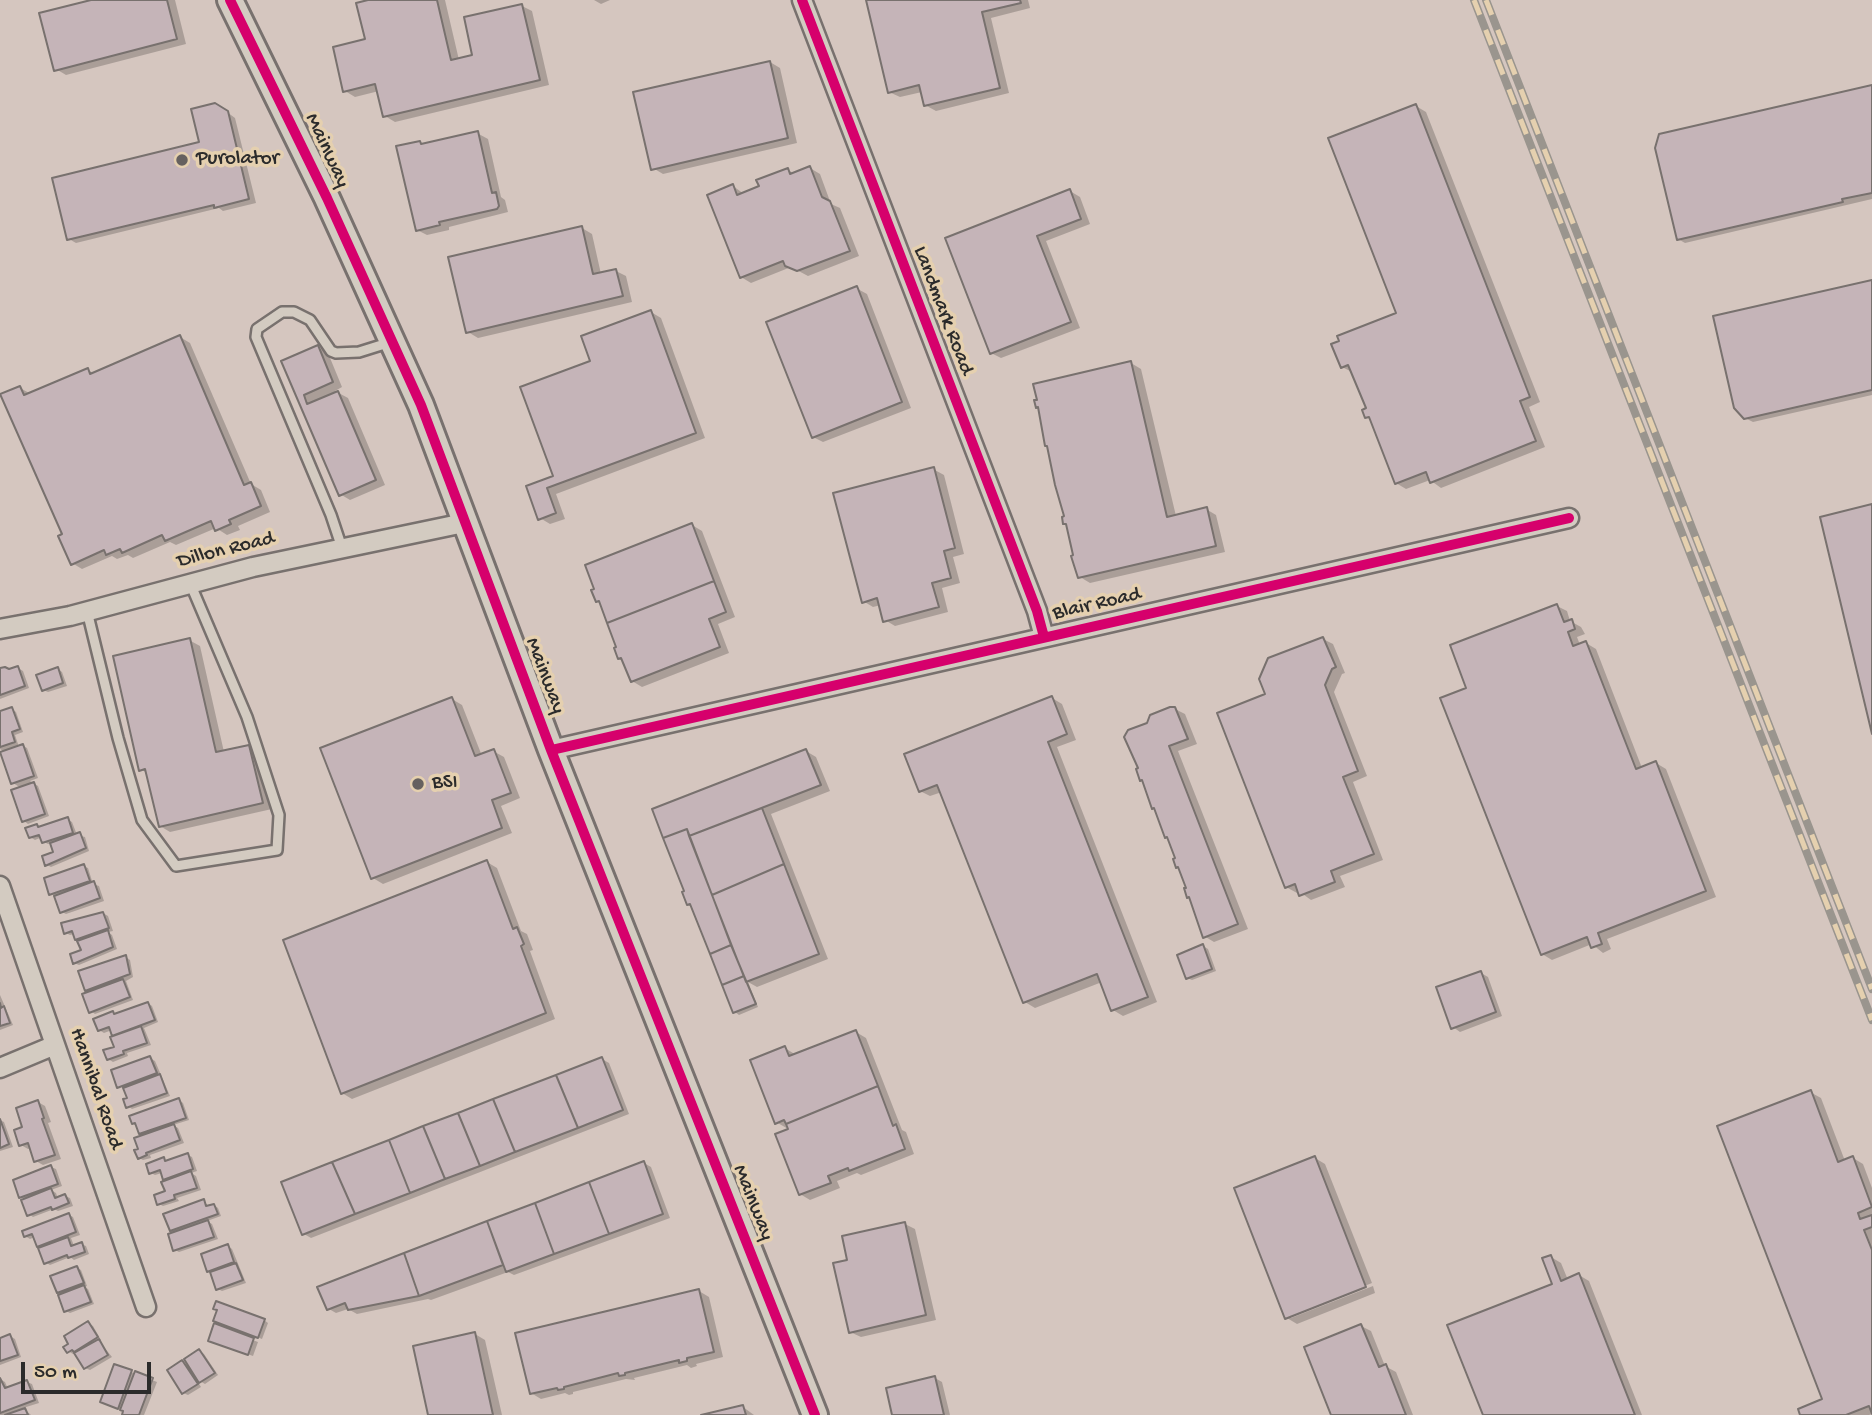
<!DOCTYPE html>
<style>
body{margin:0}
#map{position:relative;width:1872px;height:1415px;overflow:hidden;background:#d5c6bf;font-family:"Gochi Hand",sans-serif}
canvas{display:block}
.scale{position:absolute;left:21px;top:1362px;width:130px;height:32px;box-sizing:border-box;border:4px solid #2b2b2b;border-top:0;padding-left:9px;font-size:21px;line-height:24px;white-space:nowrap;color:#2b2b2b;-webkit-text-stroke:5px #e5d0af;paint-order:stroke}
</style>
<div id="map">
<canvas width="1872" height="1415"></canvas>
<div class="scale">50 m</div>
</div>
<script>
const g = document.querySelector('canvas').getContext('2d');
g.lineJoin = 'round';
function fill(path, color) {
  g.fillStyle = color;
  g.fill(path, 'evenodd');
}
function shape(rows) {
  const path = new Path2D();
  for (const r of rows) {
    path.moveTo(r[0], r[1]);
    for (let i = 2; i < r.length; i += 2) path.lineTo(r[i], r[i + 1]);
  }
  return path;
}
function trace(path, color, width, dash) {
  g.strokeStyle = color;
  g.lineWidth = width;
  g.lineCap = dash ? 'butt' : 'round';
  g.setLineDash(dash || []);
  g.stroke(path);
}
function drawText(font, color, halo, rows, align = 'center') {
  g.font = font + ' "Gochi Hand",sans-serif';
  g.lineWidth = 7;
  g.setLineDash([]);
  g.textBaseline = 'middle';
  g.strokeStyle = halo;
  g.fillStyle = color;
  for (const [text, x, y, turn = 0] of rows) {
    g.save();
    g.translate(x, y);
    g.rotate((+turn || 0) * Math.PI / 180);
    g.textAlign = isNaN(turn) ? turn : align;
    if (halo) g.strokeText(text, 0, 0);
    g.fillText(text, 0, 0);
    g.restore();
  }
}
fill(shape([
 [98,0,175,0,186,44,66,75,56,69],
 [376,0,445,0,459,60,475,56,522,6,532,11,549,85,395,122,385,116,379,91,355,97,345,91,367,41],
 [594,0,610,0,601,4],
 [868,0,1028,0,1030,8,991,18,1009,93,936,111,925,105,922,92,900,97,889,92],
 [770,62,780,68,797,143,663,174,653,168],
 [1872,87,1872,199,1685,243,1678,239],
 [1416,106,1426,112,1540,402,1529,407,1545,447,1441,488,1430,480,1406,489,1396,483,1372,420,1366,417,1368,409,1352,372,1342,367,1399,314],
 [223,109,235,118,256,203,223,211,219,208,76,243,69,239,201,143],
 [477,133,488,139,501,197,505,200,508,212,449,227,449,230,427,235,417,230,420,143,424,145],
 [810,168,820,174,831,204,840,208,859,256,808,276,791,267,751,283,741,277,733,186,744,194,761,187,788,170,795,174],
 [1070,191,1080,197,1090,224,1046,241,1080,328,1001,358,991,353,947,239],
 [582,228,592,234,601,274,616,271,626,276,632,302,478,338,468,332],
 [1872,282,1872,395,1753,422,1745,418],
 [856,288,867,294,911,408,823,442,813,437],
 [651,312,661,318,705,438,556,494,565,519,550,524,540,518,528,487,555,477,592,362],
 [180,337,190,343,251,484,261,490,270,512,238,526,240,530,227,535,216,528,176,545,170,542,133,558,128,555,117,559,112,556,82,569,72,563,20,388,31,394,88,370,95,374],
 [318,347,328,353,342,387,335,391,348,398,385,485,350,500,340,494,283,361],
 [1131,363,1141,369,1176,516,1206,509,1216,515,1225,552,1090,583,1080,577],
 [933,469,944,475,964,554,953,557,960,583,942,588,948,612,895,626,885,620,881,605,873,607,863,601],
 [692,525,702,531,735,617,718,624,729,653,642,687,632,681,624,661,620,658,619,648,601,603,597,601],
 [1557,606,1567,611,1570,621,1581,627,1585,634,1577,637,1580,645,1586,643,1596,649,1642,768,1656,763,1666,769,1716,897,1607,939,1611,949,1603,953,1592,944,1552,960,1542,954,1468,689],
 [1323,639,1333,644,1345,673,1342,674,1334,692,1367,776,1353,782,1383,860,1340,876,1345,887,1311,900,1300,892,1297,893,1286,887,1267,695],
 [189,640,200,646,224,752,249,746,259,752,272,809,170,832,160,826,148,774,141,769],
 [18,668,23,671,29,688,0,699,0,670],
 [58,669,62,672,67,686,48,692,43,690],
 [1052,698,1062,704,1076,740,1057,747,1157,1002,1123,1016,1113,1010,1102,982,1035,1008,1025,1002,942,792,930,796,920,791],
 [452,699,462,705,482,756,493,751,504,757,520,798,501,806,512,833,383,884,373,878],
 [12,709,16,712,23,732,15,735,19,747,23,746,27,748,38,778,30,781,38,786,49,816,28,824,24,821,21,788,13,783,5,752,0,749,0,713],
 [1175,709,1185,714,1197,744,1178,751,1248,929,1214,942,1204,936,1180,868,1178,867,1169,838,1148,725],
 [806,751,816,757,830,791,771,814,828,959,757,987,748,982,758,1007,739,1015,735,1012,693,906,689,904,687,892,655,810],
 [67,819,72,822,77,835,85,837,89,851,51,867,47,865,55,854,52,843,48,844,44,842,42,837,35,840,30,837,37,825,41,828],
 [487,862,497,868,521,931,527,934,533,950,530,951,555,1019,352,1099,342,1093],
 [83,866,88,868,93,884,99,886,104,901,66,914,62,912,57,897,51,894],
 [103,913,108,916,113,931,108,932,112,935,117,949,79,965,74,963,83,952,79,941,74,934,70,935,66,933],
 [1203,946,1208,949,1216,971,1192,980,1187,978],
 [126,957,130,960,133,977,126,981,133,1000,95,1014,91,1011,91,993,86,990],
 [1481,973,1488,977,1502,1016,1460,1032,1453,1027],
 [0,995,13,1025,0,1030],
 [148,1003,152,1006,158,1022,144,1028,151,1045,127,1053,128,1056,113,1062,108,1059,116,1048,114,1038,112,1030,104,1033,99,1030,116,1015],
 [856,1032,866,1038,902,1130,906,1132,914,1154,861,1175,857,1173,837,1181,840,1188,810,1200,800,1194,790,1130,776,1122,785,1048,796,1055],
 [150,1058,155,1061,170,1096,132,1109,128,1106,129,1099,125,1088,118,1086],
 [602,1059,609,1063,629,1114,311,1238,304,1234],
 [1810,1092,1821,1098,1845,1161,1853,1158,1863,1164,1872,1188,1872,1414,1869,1415,1802,1415,1824,1400],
 [179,1100,183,1103,189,1120,173,1125,178,1128,184,1143,150,1155,151,1158,143,1160,139,1158,145,1136,133,1123],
 [38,1102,45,1106,51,1122,48,1123,61,1159,43,1165,36,1161,31,1148,28,1149,21,1145,24,1129],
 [0,1120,4,1122,13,1147,0,1151],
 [188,1155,192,1157,197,1171,191,1173,196,1176,201,1190,177,1198,179,1201,163,1206,159,1204,167,1192,169,1181,164,1178,162,1173,155,1175,151,1173,164,1159,168,1162],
 [1315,1158,1325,1164,1372,1283,1291,1315,1291,1318,1373,1286,1375,1293,1297,1324,1287,1318],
 [644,1163,651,1167,670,1218,514,1275,508,1272,431,1300,428,1299,357,1314,348,1309,336,1313,329,1309,487,1223,491,1225],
 [51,1167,56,1169,62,1186,51,1190,56,1193,58,1199,65,1196,70,1198,73,1206,58,1211,54,1209,33,1217,29,1214,26,1200,21,1197],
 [204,1201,209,1207,214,1205,218,1208,221,1216,207,1221,212,1224,218,1239,179,1252,175,1250,176,1232,171,1229],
 [69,1215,73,1217,80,1235,71,1238,74,1246,81,1244,86,1246,89,1254,74,1260,70,1257,50,1265,45,1262,35,1237,30,1239,25,1236],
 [905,1224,915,1229,936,1320,861,1337,850,1332],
 [228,1246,232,1249,246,1283,222,1291,218,1289,212,1272,209,1271],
 [1551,1257,1561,1263,1568,1280,1579,1275,1589,1281,1642,1415,1484,1415,1555,1285],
 [77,1268,81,1270,87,1286,84,1287,88,1289,94,1304,70,1313,66,1311,63,1295,58,1292],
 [699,1291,709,1297,723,1357,696,1364,697,1366,691,1368,687,1365,634,1378,635,1380,626,1379,573,1392,573,1394,569,1395,565,1393,541,1399,531,1393],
 [264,1320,268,1323,262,1339,219,1322],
 [88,1323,93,1326,101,1340,99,1341,112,1357,90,1370,85,1368,76,1352,73,1354,68,1351],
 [215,1326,258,1342,253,1356,214,1342],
 [1361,1326,1371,1331,1385,1366,1396,1372,1413,1415,1333,1415],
 [475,1334,485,1340,502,1415,430,1415],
 [10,1336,15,1339,21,1357,0,1365,0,1340],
 [199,1351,204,1354,218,1375,205,1384,196,1379,201,1387,188,1395,183,1393,182,1362,191,1367],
 [115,1366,157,1382,144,1415,123,1415,125,1411,107,1404],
 [935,1378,942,1382,950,1415,894,1415],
 [0,1379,5,1382,8,1389,27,1382,32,1384,39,1403,23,1408,31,1415,0,1415],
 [743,1407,754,1415,709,1415]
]), '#0003');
const building = shape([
 [91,0,167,0,177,39,54,71,39,13,91,0],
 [368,0,437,0,451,60,472,55,464,17,522,4,540,80,383,117,375,84,343,92,333,47,365,39,356,3,368,0],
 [866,0,1020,0,1021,3,982,12,1000,88,924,106,919,85,888,93,866,0],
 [770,61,788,138,651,170,633,92,770,61],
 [1872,85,1872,193,1842,199,1843,202,1677,240,1655,148,1659,134,1872,85],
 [215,103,228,111,249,199,214,208,214,205,67,240,52,178,199,142,191,109,215,103],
 [1416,104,1530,397,1520,401,1536,441,1430,483,1426,472,1395,484,1369,417,1365,418,1362,410,1366,408,1348,365,1341,368,1331,344,1339,341,1337,336,1396,313,1328,138,1416,104],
 [478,131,492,193,496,192,499,206,497,209,439,222,440,225,416,231,396,146,420,141,421,144,478,131],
 [810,166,822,197,830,201,850,251,797,271,785,266,783,261,740,278,707,195,733,184,737,195,759,186,756,180,788,168,790,174,810,166],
 [1070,189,1081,219,1037,236,1071,322,990,354,945,238,1070,189],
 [582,226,593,274,616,269,623,296,466,333,448,257,582,226],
 [1872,280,1872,390,1744,419,1734,408,1713,316,1872,280],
 [857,286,902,402,812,438,766,322,857,286],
 [651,310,696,433,547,488,556,513,538,520,526,486,553,476,520,387,590,361,581,336,651,310],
 [180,335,244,485,251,482,261,506,229,520,231,524,215,531,211,521,165,541,162,535,122,553,120,549,106,555,104,550,71,565,58,536,62,534,0,394,20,386,24,395,88,368,90,374,180,335],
 [318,345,333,382,304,395,307,404,338,391,376,480,339,496,281,361,318,345],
 [1131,361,1167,517,1207,507,1216,546,1078,578,1071,556,1073,555,1066,524,1063,524,1062,517,1064,516,1055,485,1047,446,1045,446,1038,407,1036,408,1034,400,1037,400,1033,384,1131,361],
 [934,467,955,548,944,551,951,578,932,583,939,607,883,622,877,598,862,603,833,493,934,467],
 [1872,504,1872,734,1820,517,1872,504],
 [692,523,714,581,607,623,599,601,596,602,591,590,594,589,585,565,692,523],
 [714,581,726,612,709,619,720,647,631,682,621,658,618,659,614,648,616,647,607,623,714,581],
 [1557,604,1564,622,1572,619,1575,629,1568,632,1573,646,1586,641,1636,769,1656,761,1706,891,1598,933,1602,944,1591,948,1587,937,1541,955,1440,698,1466,688,1450,645,1557,604],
 [1323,637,1336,667,1332,669,1325,685,1358,771,1343,777,1374,854,1331,871,1335,882,1299,896,1295,884,1285,888,1217,713,1265,694,1259,679,1268,658,1323,637],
 [190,638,216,752,249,745,263,803,159,827,145,769,139,771,113,656,190,638],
 [18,666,25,686,0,695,0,668,5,667,9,669,18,666],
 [58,667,63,683,42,691,36,675,58,667],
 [1052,696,1067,734,1048,742,1148,997,1111,1011,1097,974,1023,1003,937,785,919,792,904,754,1052,696],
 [452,697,475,756,494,749,511,793,492,800,502,828,371,879,320,748,452,697],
 [12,707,20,729,12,732,15,742,0,747,0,711,12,707],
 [1170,707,1175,707,1188,739,1169,746,1238,924,1203,938,1189,897,1187,898,1184,888,1186,888,1178,867,1176,868,1173,859,1175,858,1167,837,1165,838,1154,808,1152,809,1142,780,1140,781,1136,769,1138,768,1124,737,1128,730,1147,723,1150,715,1170,707],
 [23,744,34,776,11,784,0,752,23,744],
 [806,749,821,785,689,836,687,829,663,838,652,809,806,749],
 [34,782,45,814,22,822,11,790,34,782],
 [762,808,784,864,712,895,689,836,762,808],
 [68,817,73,833,42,843,39,835,29,838,25,828,37,824,38,827,68,817],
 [687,829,731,945,710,954,690,904,687,905,682,892,684,891,663,838,687,829],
 [80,832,86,848,45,866,42,856,53,852,50,843,80,832],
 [487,860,513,929,517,927,524,944,521,946,546,1013,341,1094,283,940,487,860],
 [84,864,90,881,49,895,44,878,84,864],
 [784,864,819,954,746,982,712,895,784,864],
 [94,881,100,898,60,913,54,896,94,881],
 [103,912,109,928,75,940,72,931,64,934,61,923,103,912],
 [108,930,113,947,73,964,70,954,81,950,77,941,108,930],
 [1203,944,1212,969,1186,979,1177,955,1203,944],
 [731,945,744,976,722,985,710,954,731,945],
 [126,955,130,974,85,991,78,971,126,955],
 [1481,971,1496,1012,1451,1029,1436,987,1481,971],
 [744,976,756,1004,733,1013,722,985,744,976],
 [123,979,130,997,89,1013,82,994,123,979],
 [148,1002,155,1020,112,1036,109,1027,98,1031,93,1019,113,1011,114,1014,148,1002],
 [0,1003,1,1008,4,1006,10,1023,0,1026,0,1003],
 [141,1026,147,1043,123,1051,124,1054,107,1060,103,1050,114,1047,110,1037,141,1026],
 [856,1030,878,1086,786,1124,784,1120,775,1124,750,1060,785,1046,789,1056,856,1030],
 [150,1056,157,1073,117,1088,111,1070,150,1056],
 [602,1057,623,1110,578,1128,556,1075,602,1057],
 [160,1074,167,1093,126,1108,123,1099,127,1098,123,1088,160,1074],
 [556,1075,578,1128,515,1152,493,1099,556,1075],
 [878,1086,893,1126,896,1124,905,1149,849,1171,848,1168,828,1176,831,1183,799,1195,775,1134,788,1129,786,1124,878,1086],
 [1811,1090,1838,1162,1853,1156,1872,1207,1858,1213,1860,1219,1872,1215,1872,1227,1864,1230,1872,1250,1872,1414,1869,1406,1846,1415,1800,1415,1798,1409,1822,1399,1717,1126,1811,1090],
 [179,1098,186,1118,139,1134,135,1123,132,1124,129,1116,179,1098],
 [493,1099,515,1152,480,1166,458,1113,493,1099],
 [38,1100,44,1118,42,1119,55,1155,34,1162,28,1143,19,1146,14,1130,22,1127,16,1108,38,1100],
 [458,1113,480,1166,445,1179,423,1126,458,1113],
 [0,1119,9,1144,0,1148,0,1119],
 [174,1124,180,1140,146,1153,147,1155,138,1159,134,1150,138,1149,134,1138,174,1124],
 [423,1126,445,1179,410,1193,389,1140,423,1126],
 [389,1140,410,1193,355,1214,332,1162,389,1140],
 [188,1153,193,1169,163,1180,160,1170,149,1174,146,1164,164,1157,165,1161,188,1153],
 [1315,1156,1366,1287,1285,1319,1234,1188,1315,1156],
 [644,1161,663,1214,609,1234,589,1182,644,1161],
 [332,1162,355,1214,302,1235,281,1182,332,1162],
 [51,1165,58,1184,19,1198,13,1180,51,1165],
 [191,1171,197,1188,174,1195,175,1199,157,1205,154,1195,165,1191,161,1182,191,1171],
 [589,1182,609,1234,554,1254,535,1203,589,1182],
 [51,1188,55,1198,65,1194,69,1203,52,1210,51,1207,27,1216,21,1200,51,1188],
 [204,1199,206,1206,214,1204,218,1214,170,1231,163,1214,204,1199],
 [535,1203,554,1254,506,1272,487,1221,535,1203],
 [69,1213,76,1232,37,1247,32,1234,24,1237,22,1231,69,1213],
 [208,1220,214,1237,173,1251,168,1234,208,1220],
 [487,1221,503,1265,419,1296,404,1253,487,1221],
 [905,1222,926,1315,849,1333,833,1263,847,1260,842,1236,905,1222],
 [68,1237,71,1246,82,1242,85,1252,68,1258,67,1255,44,1264,38,1248,68,1237],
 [228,1244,234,1262,207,1272,201,1254,228,1244],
 [404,1253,419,1296,348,1310,345,1303,327,1310,317,1287,404,1253],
 [1551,1255,1561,1281,1579,1273,1635,1415,1483,1415,1447,1325,1552,1284,1542,1258,1551,1255],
 [236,1263,243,1280,216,1290,210,1272,236,1263],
 [77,1266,84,1283,57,1293,50,1276,77,1266],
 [84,1285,91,1302,64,1312,58,1295,84,1285],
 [699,1289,714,1352,687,1358,687,1361,679,1363,679,1360,625,1373,625,1375,619,1376,618,1373,564,1387,564,1389,558,1390,557,1388,530,1394,515,1333,699,1289],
 [216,1301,265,1319,258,1338,213,1321,217,1310,213,1309,216,1301],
 [88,1321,98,1337,74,1352,72,1350,67,1353,63,1347,68,1344,64,1336,88,1321],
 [214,1323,254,1338,248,1355,208,1341,214,1323],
 [1361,1324,1379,1367,1386,1364,1406,1415,1331,1415,1304,1347,1361,1324],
 [475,1332,493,1415,428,1415,413,1346,475,1332],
 [10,1334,18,1355,0,1361,0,1338,10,1334],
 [99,1339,108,1355,84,1369,74,1353,99,1339],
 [199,1349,215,1373,199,1383,184,1359,199,1349],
 [182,1360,198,1384,182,1394,167,1370,182,1360],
 [114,1364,132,1370,118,1409,100,1402,114,1364],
 [135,1371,153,1378,139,1415,122,1415,123,1411,120,1410,135,1371],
 [935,1376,944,1415,892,1415,886,1388,935,1376],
 [0,1378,5,1388,27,1380,35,1400,0,1413,0,1378],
 [743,1405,746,1415,701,1415,743,1405],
 [25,1408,28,1415,5,1415,25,1408]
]);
fill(building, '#c5b4b8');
trace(building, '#78716e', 2);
const lane = shape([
 [342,548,331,515,256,337,257,329,282,312,294,312,310,320,331,351,336,353,359,352,391,342],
 [87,611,118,738,142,820,176,866,277,850,279,815,247,717,190,583]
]);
const street = shape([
 [802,0,1037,611,1044,637],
 [0,629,70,616,253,567,464,523],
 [551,750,1569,518],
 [0,886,146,1307],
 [0,1068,55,1045]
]);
const secondary = shape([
 [230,0,327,198,421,405,551,750,815,1415]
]);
trace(lane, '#78716e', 14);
trace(street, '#78716e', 23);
trace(secondary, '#78716e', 30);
trace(lane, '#d3cbc1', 9);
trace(street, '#d3cbc1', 18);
trace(secondary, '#d3cbc1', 24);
const rail = shape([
 [1474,0,1872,1020],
 [1486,0,1872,989]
]);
trace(rail, '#9a958e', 8);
trace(rail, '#e5d0af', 5, [16]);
trace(shape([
 [230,0,327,198,421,405,551,750,815,1415],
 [802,0,1037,611,1044,637],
 [551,750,1569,518]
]), '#d6006c', 10);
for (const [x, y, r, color] of [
 [182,160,7,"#66615f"],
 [418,784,7,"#66615f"]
]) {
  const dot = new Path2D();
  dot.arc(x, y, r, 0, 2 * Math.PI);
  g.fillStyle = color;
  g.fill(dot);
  trace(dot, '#e5d0af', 2.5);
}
drawText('21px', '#2b2b2b', '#e5d0af', [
 ["Mainway",326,151,65],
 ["Landmark Road",942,311,69],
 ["Dillon Road",226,551,-14],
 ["Blair Road",1097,605,-13],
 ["Mainway",544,676,69],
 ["Hannibal Road",95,1089,71],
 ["Mainway",752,1203,68]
]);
drawText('21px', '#2b2b2b', '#e5d0af', [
 ["Purolator",196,160],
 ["BSI",432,784]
], 'left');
</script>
